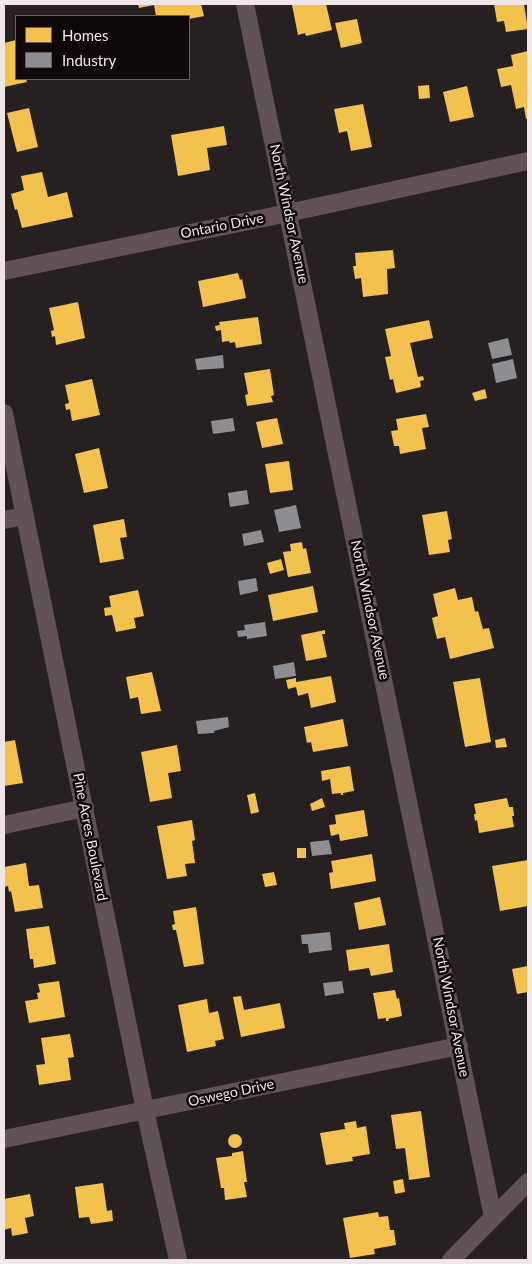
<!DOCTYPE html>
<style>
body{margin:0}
#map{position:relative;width:532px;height:1264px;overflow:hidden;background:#262020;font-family:Lato,sans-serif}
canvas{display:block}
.frame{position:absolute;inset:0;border:5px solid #f0e6e7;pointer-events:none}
.legend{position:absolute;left:15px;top:15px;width:175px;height:65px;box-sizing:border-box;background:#0e0809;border:1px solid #686162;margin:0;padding:6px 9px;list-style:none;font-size:15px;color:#f0e6e7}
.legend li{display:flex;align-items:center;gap:10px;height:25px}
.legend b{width:25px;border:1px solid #686162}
</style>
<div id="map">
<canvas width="532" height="1264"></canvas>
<div class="frame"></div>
<ul class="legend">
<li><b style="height:14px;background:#f2c14e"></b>Homes</li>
<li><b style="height:14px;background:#8d8d92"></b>Industry</li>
</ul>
</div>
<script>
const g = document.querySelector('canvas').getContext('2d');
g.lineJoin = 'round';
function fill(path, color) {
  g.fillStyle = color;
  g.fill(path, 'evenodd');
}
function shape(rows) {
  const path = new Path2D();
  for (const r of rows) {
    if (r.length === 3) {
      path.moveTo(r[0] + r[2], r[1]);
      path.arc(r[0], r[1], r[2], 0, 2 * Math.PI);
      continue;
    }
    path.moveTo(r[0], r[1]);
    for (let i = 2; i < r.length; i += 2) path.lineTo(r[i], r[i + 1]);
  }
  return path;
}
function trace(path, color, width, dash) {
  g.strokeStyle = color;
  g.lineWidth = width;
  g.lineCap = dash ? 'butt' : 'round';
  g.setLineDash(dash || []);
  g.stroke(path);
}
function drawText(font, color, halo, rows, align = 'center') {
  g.font = font + ' Lato,sans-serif';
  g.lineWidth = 5;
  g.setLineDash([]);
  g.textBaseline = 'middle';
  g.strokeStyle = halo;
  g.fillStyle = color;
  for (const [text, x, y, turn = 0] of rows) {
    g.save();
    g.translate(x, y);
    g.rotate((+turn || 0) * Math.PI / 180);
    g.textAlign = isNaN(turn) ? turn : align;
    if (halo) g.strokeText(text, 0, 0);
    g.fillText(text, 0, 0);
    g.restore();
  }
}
fill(shape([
 [138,4,201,4,204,16,189,19,189,16,156,16,154,5,139,8],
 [298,4,326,4,332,30,306,36,305,33,298,35,292,5],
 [494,4,524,4,528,29,506,32,504,21,497,22],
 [357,19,362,43,341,48,335,23],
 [16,40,16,79,26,79,27,82,4,87,4,43],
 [528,51,528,118,526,119,524,107,516,109,511,85,501,87,497,69,513,66,511,55],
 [429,85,430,98,419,99,418,86],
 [467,86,474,117,450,122,443,92],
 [363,104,372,147,351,151,347,131,339,133,334,109],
 [29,108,38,147,17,152,7,113],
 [224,126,227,145,207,148,210,170,178,176,171,135],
 [42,172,48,197,67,192,73,217,22,228,17,209,15,210,11,194,24,190,21,176],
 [393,250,395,268,387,269,388,294,363,297,361,278,355,279,353,266,356,266,355,253],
 [238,273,240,280,242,279,246,298,203,307,198,281],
 [78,302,85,338,56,345,55,336,52,337,51,331,54,330,49,308],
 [258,317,262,344,236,348,235,342,230,343,229,341,222,342,221,330,216,331,215,326,220,325,219,322],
 [429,320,433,338,410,343,418,377,423,376,424,380,420,381,421,387,396,393,393,379,390,380,385,357,391,356,385,329],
 [270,369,274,395,271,396,273,402,247,406,245,395,248,394,244,373],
 [92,379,100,415,72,421,70,409,66,410,65,404,69,403,65,385],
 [485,389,487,398,475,401,472,393],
 [426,414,429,427,422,428,426,449,400,454,399,446,394,446,391,431,398,430,396,419],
 [277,418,283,444,262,448,256,422],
 [99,448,108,488,84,493,75,454],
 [289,461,293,490,270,493,265,464],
 [447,511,452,539,448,540,450,552,429,555,422,515],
 [124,519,127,537,120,538,124,559,100,563,93,525],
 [302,542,303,549,306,548,311,573,288,577,283,552,291,551,290,544],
 [281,559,284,570,270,574,267,563],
 [313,586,318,612,273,621,268,595],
 [455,588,458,600,472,597,475,612,478,611,483,629,489,628,494,648,450,659,445,637,437,639,432,618,438,616,433,594],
 [138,590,144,616,134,618,136,628,116,632,112,615,105,616,104,608,111,607,109,596],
 [325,630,325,634,322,634,327,657,306,661,301,635],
 [152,672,161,711,141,714,138,697,130,699,126,677],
 [331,676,336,702,311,708,308,693,298,696,296,687,288,689,286,680,296,678,296,682],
 [480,678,491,742,465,747,453,682],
 [343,719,348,746,313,752,311,742,307,743,304,727],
 [505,738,507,747,496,748,495,740],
 [15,740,23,783,4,786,4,742],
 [177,745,181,771,168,773,172,798,150,802,141,752],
 [350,766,354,791,343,793,343,795,341,795,341,793,332,794,330,779,322,781,321,771],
 [255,793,259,812,251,814,247,795],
 [322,798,325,807,312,811,310,804],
 [507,798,509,807,513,807,514,816,512,816,514,827,479,833,477,820,475,821,474,814,476,814,474,804],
 [364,810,368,836,340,841,339,834,331,836,329,825,336,824,335,815],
 [192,820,195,840,192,841,195,863,185,864,187,876,167,879,157,826],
 [297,848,306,848,306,858,297,858],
 [372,854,376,881,331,889,329,873,333,872,331,861],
 [528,860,528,906,500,911,492,866],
 [26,863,29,886,39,885,43,908,15,912,11,891,9,892,8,886,4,887,4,867],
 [274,872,277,885,265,887,262,874],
 [380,897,386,925,359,930,354,903],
 [196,907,204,964,184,967,176,930,173,930,172,925,175,924,173,911],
 [49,926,56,964,34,968,33,959,30,959,26,929],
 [389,944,393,972,371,976,369,968,349,971,346,950],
 [528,966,528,992,517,994,512,969],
 [59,981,65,1017,29,1023,25,1001,38,999,37,993,40,992,38,984],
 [395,990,397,999,399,998,402,1016,388,1019,389,1021,386,1021,386,1018,378,1019,373,993],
 [241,996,244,1010,280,1003,285,1028,241,1037,233,997],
 [207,999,209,1013,218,1011,224,1039,215,1041,216,1046,187,1052,178,1005],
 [70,1034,74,1057,68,1058,71,1080,39,1085,36,1065,45,1064,41,1038],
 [421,1111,430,1177,409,1180,405,1148,396,1149,391,1115],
 [356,1121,357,1128,366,1126,370,1154,352,1157,353,1161,326,1165,320,1133,345,1129,344,1123],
 [235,1141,7],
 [243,1151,247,1182,244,1182,247,1197,225,1200,224,1188,221,1188,216,1158,232,1156,232,1153],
 [403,1179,405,1192,395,1194,393,1181],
 [103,1183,107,1211,112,1210,113,1221,91,1224,89,1217,79,1218,75,1187],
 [30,1194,34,1216,25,1218,28,1233,12,1236,11,1228,4,1230,4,1199],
 [378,1212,379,1217,388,1216,390,1230,394,1230,396,1245,374,1249,375,1254,350,1258,343,1218]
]), '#f2c14e');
fill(shape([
 [508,338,512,355,492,359,488,343],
 [223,355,224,368,197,370,195,359],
 [513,359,517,378,496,383,492,364],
 [233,418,235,431,213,434,211,421],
 [247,490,249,504,230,507,228,493],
 [296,505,301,528,279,532,274,510],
 [261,530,264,542,244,546,242,534],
 [256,578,258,591,240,595,238,581],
 [265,622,267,636,247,639,247,636,238,637,237,631,245,630,244,625],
 [294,662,296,676,275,679,273,666],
 [228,717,229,727,214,731,214,733,198,734,196,721],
 [329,840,332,854,312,856,310,842],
 [330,932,332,950,309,953,308,944,302,944,301,935],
 [342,981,344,993,325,996,323,983]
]), '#8d8d92');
trace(shape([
 [245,4,493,1217],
 [4,271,288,213,528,161],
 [4,413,145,1110,178,1260],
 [4,520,25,516],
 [4,825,85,808],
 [4,1139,459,1046],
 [451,1260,528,1182]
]), '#615258', 18);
drawText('14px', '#f0e6e7', '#0e0809', [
 ["North Windsor Avenue",289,214,78],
 ["Ontario Drive",222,226,-11],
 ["North Windsor Avenue",370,610,78],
 ["Pine Acres Boulevard",90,837,79],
 ["North Windsor Avenue",451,1007,79],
 ["Oswego Drive",231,1093,-12]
]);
</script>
